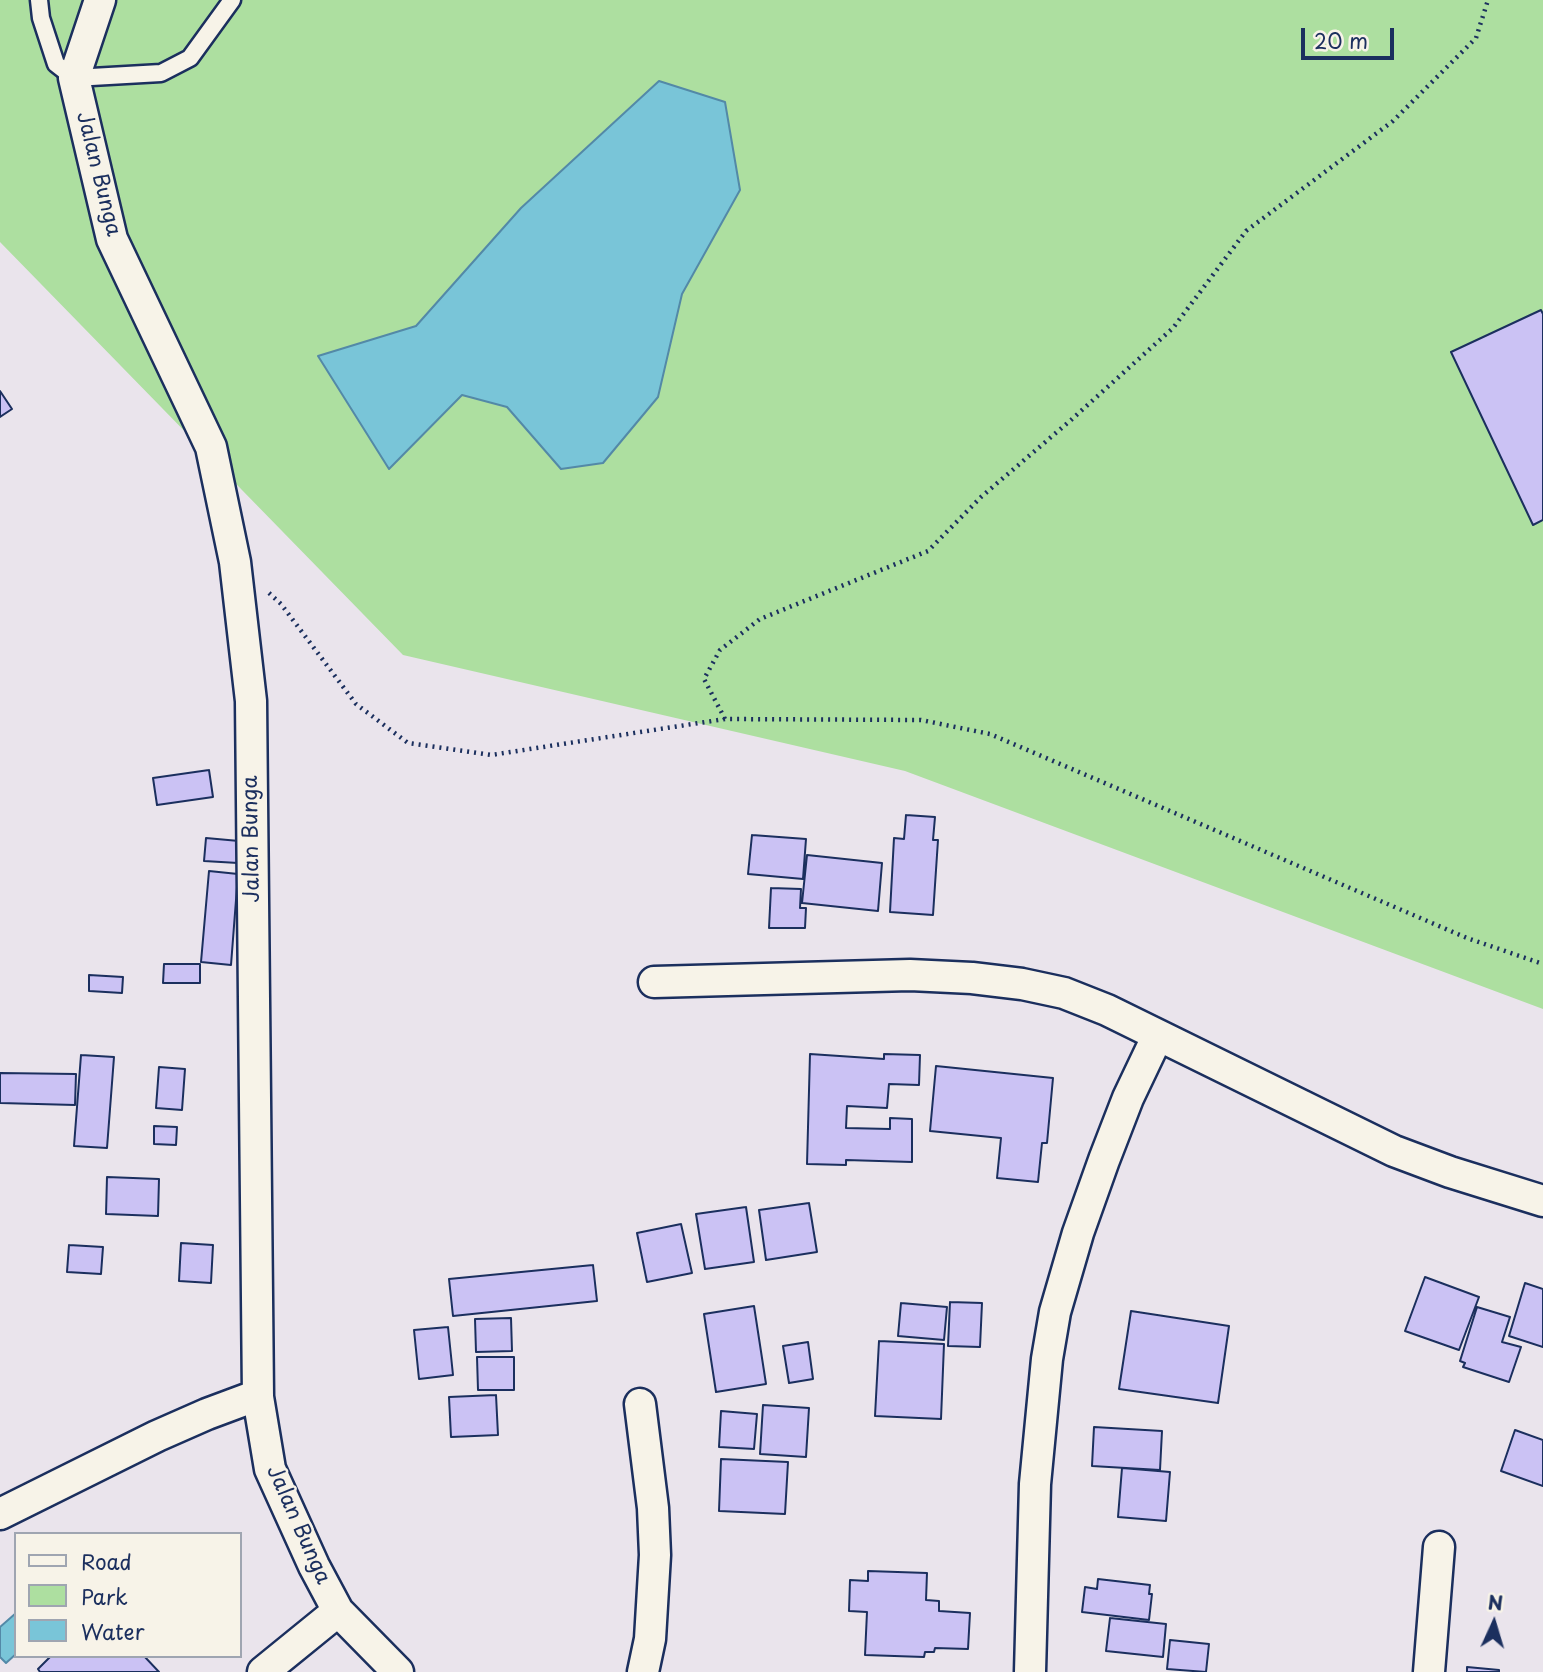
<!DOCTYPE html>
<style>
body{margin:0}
#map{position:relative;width:1543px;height:1672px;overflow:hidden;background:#eae4ec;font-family:"Playpen Sans",sans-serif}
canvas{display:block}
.legend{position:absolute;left:14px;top:1532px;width:228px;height:126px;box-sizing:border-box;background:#f7f3e8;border:2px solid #9fa5b1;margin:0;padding:9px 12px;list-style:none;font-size:21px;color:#1b2f5e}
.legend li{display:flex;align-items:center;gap:14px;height:35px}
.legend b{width:35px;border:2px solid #9fa5b1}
.north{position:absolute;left:1459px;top:1588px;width:70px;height:70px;-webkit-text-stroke:5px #f7f3e8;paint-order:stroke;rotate:4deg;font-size:19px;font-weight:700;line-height:28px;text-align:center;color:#1b2f5e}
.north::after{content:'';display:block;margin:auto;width:24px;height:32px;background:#1b2f5e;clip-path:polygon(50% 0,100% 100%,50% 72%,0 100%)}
.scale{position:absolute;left:1301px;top:28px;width:93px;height:32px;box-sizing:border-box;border:4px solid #1b2f5e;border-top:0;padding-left:9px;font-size:21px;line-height:24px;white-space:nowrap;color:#1b2f5e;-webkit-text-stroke:5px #f7f3e8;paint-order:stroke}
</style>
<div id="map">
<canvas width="1543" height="1672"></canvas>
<ul class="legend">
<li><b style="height:9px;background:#f7f3e8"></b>Road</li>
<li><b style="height:19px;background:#addfa0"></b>Park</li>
<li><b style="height:19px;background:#79c5d8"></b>Water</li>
</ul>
<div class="north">N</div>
<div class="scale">20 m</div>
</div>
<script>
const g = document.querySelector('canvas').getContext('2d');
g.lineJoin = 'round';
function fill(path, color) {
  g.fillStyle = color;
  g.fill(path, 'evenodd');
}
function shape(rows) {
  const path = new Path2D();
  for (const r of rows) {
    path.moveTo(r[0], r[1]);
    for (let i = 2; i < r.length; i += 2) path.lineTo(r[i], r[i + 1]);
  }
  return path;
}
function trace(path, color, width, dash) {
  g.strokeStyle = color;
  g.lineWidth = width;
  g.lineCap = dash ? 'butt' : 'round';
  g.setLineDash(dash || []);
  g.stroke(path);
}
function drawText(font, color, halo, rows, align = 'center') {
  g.font = font + ' "Playpen Sans",sans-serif';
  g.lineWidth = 5;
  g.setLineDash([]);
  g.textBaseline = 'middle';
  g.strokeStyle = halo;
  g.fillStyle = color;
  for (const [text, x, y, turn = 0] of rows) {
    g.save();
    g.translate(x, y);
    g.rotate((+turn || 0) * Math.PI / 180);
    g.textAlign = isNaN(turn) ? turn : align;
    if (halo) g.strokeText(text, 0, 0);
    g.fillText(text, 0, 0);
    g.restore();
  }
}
fill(shape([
 [0,0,1543,0,1543,1009,905,771,403,655,0,242]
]), '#addfa0');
const water = shape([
 [659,81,725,102,740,190,682,294,658,397,603,463,561,469,507,407,462,395,389,469,318,356,416,326,521,208,659,81],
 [16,1613,16,1654,6,1663,0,1657,0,1627,16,1613]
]);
fill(water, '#79c5d8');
trace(water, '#5389a7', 2);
const building = shape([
 [1541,310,1543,314,1543,520,1533,525,1451,352,1541,310],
 [0,391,12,409,0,417,0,391],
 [209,770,213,797,157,805,153,778,209,770],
 [906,815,935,817,933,840,938,840,933,915,890,912,894,838,904,839,906,815],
 [752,835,806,839,803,879,748,874,752,835],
 [206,838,239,841,238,863,204,861,206,838],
 [807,855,882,863,878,911,802,903,807,855],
 [209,871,238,874,231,965,201,962,209,871],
 [771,888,801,889,800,908,806,908,805,928,769,928,771,888],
 [164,964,200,964,200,983,163,983,164,964],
 [89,975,123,977,122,993,89,991,89,975],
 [810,1054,884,1059,884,1054,920,1055,919,1085,889,1084,887,1108,847,1106,846,1128,890,1129,890,1118,912,1119,912,1162,846,1160,846,1165,807,1164,810,1054],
 [81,1055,114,1057,107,1148,74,1146,81,1055],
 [936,1066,1053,1078,1047,1143,1042,1143,1038,1182,997,1178,1001,1138,930,1131,936,1066],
 [159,1067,185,1069,182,1110,156,1108,159,1067],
 [0,1073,76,1074,75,1105,0,1103,0,1073],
 [154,1126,177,1127,176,1145,154,1144,154,1126],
 [107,1177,159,1179,158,1216,106,1214,107,1177],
 [809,1203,817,1252,766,1260,759,1210,809,1203],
 [746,1207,754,1262,705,1269,696,1214,746,1207],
 [681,1224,692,1273,647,1282,637,1233,681,1224],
 [181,1243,213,1245,211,1283,179,1281,181,1243],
 [69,1245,103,1247,101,1274,67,1272,69,1245],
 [593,1265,597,1301,453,1316,449,1279,593,1265],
 [1425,1277,1479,1297,1459,1350,1405,1331,1425,1277],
 [1525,1283,1543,1289,1543,1347,1509,1336,1525,1283],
 [950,1302,982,1303,980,1347,948,1346,950,1302],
 [901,1303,947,1307,944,1340,898,1336,901,1303],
 [754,1306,766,1384,716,1392,704,1314,754,1306],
 [1477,1307,1510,1317,1502,1342,1521,1347,1509,1382,1463,1367,1465,1363,1460,1361,1477,1307],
 [1131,1311,1229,1326,1218,1403,1119,1389,1131,1311],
 [511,1318,512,1351,476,1352,475,1319,511,1318],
 [448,1327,453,1375,419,1379,414,1330,448,1327],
 [879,1341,944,1344,941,1419,875,1416,879,1341],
 [808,1342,813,1379,789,1383,783,1346,808,1342],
 [477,1357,514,1357,514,1390,478,1390,477,1357],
 [496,1395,498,1435,451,1437,449,1397,496,1395],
 [763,1405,809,1408,806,1457,760,1454,763,1405],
 [721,1411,757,1414,754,1449,719,1447,721,1411],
 [1094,1427,1162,1431,1160,1470,1092,1466,1094,1427],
 [1515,1430,1543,1440,1543,1486,1501,1471,1515,1430],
 [721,1459,788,1462,785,1514,719,1511,721,1459],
 [1122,1468,1170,1472,1166,1521,1118,1517,1122,1468],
 [868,1571,927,1573,926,1600,939,1601,939,1611,970,1613,968,1649,935,1648,934,1652,925,1652,924,1657,865,1655,867,1612,849,1611,850,1580,868,1581,868,1571],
 [1098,1579,1150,1585,1149,1594,1152,1594,1149,1620,1082,1612,1085,1587,1097,1589,1098,1579],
 [1110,1618,1166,1624,1163,1657,1106,1651,1110,1618],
 [1170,1640,1209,1644,1206,1672,1167,1669,1170,1640],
 [51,1656,144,1656,159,1672,40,1672,38,1669,51,1656],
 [1467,1667,1499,1670,1499,1672,1467,1672,1467,1667]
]);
fill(building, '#cbc2f4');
trace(building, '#1b2f5e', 2);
const service = shape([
 [39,0,41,18,56,64,74,78,161,73,190,58,232,0]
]);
const minor = shape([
 [100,0,74,78,112,239,211,447,235,562,251,701,258,1397,270,1469,314,1566,338,1611,398,1672],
 [654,982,910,975,972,978,1022,984,1064,993,1107,1010,1394,1151,1450,1172,1543,1201],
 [640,1404,653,1508,655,1555,650,1639,643,1672],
 [0,1514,157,1436,207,1414,258,1395],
 [263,1672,338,1611],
 [1030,1672,1035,1484,1047,1359,1055,1312,1078,1233,1104,1160,1128,1098,1158,1035],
 [1429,1672,1439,1547]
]);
trace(service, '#1b2f5e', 21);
trace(minor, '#1b2f5e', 35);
trace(shape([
 [269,593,281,604,356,704,408,743,491,755,725,719,921,720,990,734,1467,938,1543,964],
 [725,719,704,679,720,650,760,619,928,551,981,497,1071,420,1173,328,1246,231,1393,121,1476,38,1488,0]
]), '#1b2f5e', 4.5, [2, 5]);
trace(service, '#f7f3e8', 16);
trace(minor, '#f7f3e8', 30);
drawText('21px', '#1b2f5e', '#f7f3e8', [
 ["Jalan Bunga",98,174,76],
 ["Jalan Bunga",252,839,-91],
 ["Jalan Bunga",298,1525,66]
]);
</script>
